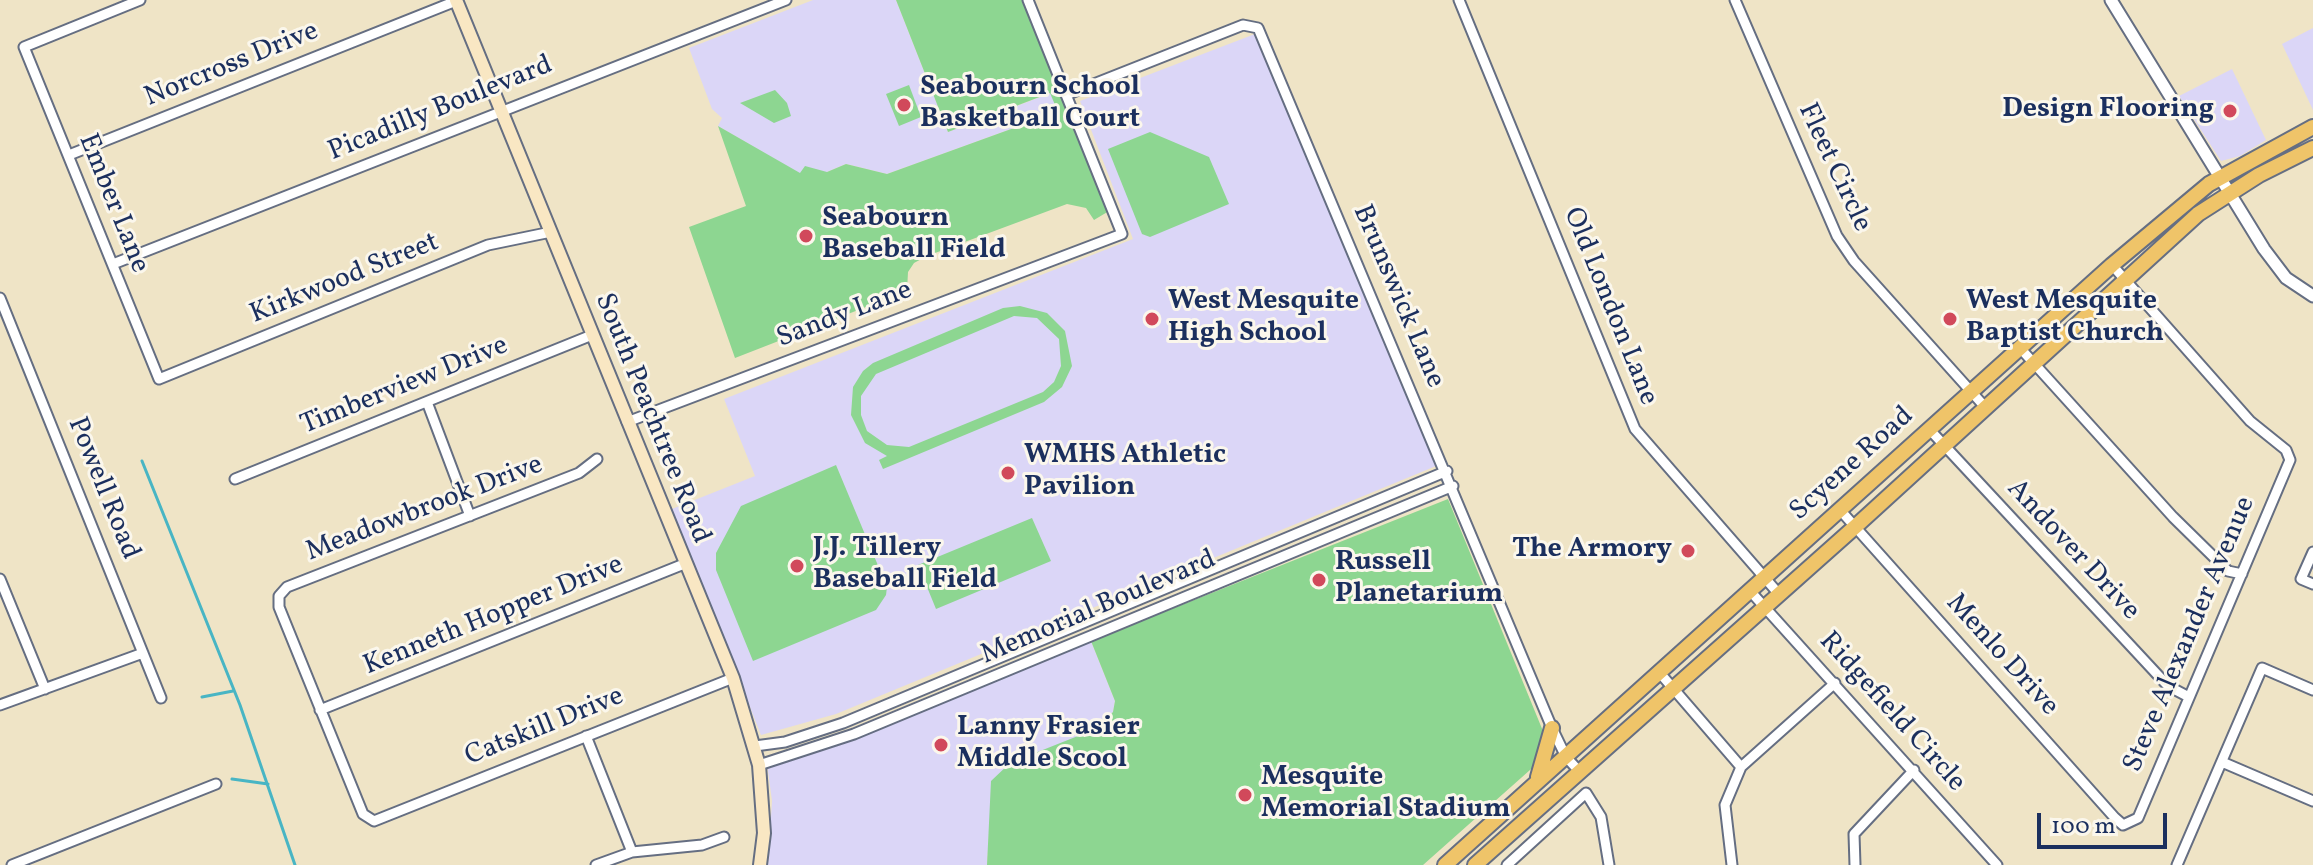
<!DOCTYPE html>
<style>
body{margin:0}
#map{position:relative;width:2313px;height:865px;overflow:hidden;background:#efe4c6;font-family:Vollkorn,serif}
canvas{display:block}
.scale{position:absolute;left:2037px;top:813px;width:130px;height:36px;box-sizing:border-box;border:4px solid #1b2f5e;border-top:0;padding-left:10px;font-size:24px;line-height:28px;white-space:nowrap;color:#1b2f5e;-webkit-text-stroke:6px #fbf7ec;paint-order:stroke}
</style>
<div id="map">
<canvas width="2313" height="865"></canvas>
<div class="scale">100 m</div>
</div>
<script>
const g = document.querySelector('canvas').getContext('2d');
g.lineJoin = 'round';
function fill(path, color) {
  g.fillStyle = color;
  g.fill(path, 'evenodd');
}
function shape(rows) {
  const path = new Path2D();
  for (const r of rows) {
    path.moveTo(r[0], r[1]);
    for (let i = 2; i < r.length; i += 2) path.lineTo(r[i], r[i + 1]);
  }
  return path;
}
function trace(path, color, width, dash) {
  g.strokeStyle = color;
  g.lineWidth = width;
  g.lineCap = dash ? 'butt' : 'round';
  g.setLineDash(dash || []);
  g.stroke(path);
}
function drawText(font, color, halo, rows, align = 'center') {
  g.font = font + ' Vollkorn,serif';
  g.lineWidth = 6;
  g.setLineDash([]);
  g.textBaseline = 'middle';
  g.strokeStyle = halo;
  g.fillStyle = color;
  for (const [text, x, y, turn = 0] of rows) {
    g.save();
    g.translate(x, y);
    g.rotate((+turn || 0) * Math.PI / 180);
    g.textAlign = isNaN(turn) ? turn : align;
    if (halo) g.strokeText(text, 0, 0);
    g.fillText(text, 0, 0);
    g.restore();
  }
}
fill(shape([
 [813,0,896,0,948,132,1051,93,1058,112,887,174,846,164,827,172,800,174,718,126,722,118,712,109,689,48],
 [2313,28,2313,110,2282,44],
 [1255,34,1436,466,836,714,761,735,672,509,755,476,724,399,1133,239,1080,101],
 [2232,69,2266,140,2240,156,2221,161,2179,96],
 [1091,641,1115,701,1113,712,989,833,987,865,768,865,772,801,767,764,783,762]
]), '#dbd6f7');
fill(shape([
 [896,0,1025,0,1109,211,1094,220,1086,208,1067,204,927,256,914,263,908,272,907,291,735,358,689,227,746,206,718,126,800,173,805,166,827,172,846,164,887,174,1058,112,1050,93,948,132],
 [909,85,921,117,899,126,886,94],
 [775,90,787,103,791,116,774,123,740,103],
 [1150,132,1209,157,1229,204,1150,237,1142,234,1108,149],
 [1020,306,1047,313,1065,331,1072,366,1062,387,1044,402,883,469,879,460,887,456,865,443,851,415,853,387,863,371,873,363,1003,308],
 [1014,316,1037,318,1059,339,1061,366,1054,382,1043,392,909,447,887,445,867,431,861,415,861,396,876,374],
 [836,465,887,587,886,595,876,610,753,661,716,570,716,553,741,506],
 [1448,499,1545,736,1539,762,1423,865,987,865,991,781,1010,763,1098,728,1113,712,1115,701,1091,641],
 [1032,518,1051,561,936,609,918,565]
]), '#8dd691');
trace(shape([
 [142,461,240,705,295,865],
 [202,697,233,691],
 [232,779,268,784]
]), '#48b5c4', 3);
const minor = shape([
 [140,0,24,47,159,379,488,245,551,232],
 [1459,0,1635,429,1778,593],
 [1735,0,1837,236,1854,261,1985,407],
 [1066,95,1243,25,1258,28,1552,728,1566,757,1579,771],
 [69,155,456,1],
 [113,264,786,0],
 [0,298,161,698],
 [2021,349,2173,517,2228,571,2242,574],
 [427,402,470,516],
 [627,422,1122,234,1028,0],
 [1930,430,2168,686,2187,696],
 [597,459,579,473,287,587,279,596,279,607,363,814,374,821,733,678],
 [235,479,592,335],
 [1841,511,2115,818,2123,825,2138,818,2290,460,2286,450,2250,421,2112,265],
 [2313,552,2301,579,2313,584],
 [0,579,45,689],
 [1751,592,1997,865],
 [1659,672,1741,767],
 [0,705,143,653],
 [320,710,684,564],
 [586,736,632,852],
 [755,746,785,742,843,723,1447,471],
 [2222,762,2313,801],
 [759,765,854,734,1453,486],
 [12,865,216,784],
 [596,865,632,852,702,845,724,837],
 [1507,865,1586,793,1601,817,1609,865],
 [1732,865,1725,805,1741,767,1835,683],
 [1855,865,1854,834,1914,770],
 [2177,865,2262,668,2313,690]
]);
const tertiary = shape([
 [2111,0,2264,249,2286,278,2313,296]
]);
const secondary = shape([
 [456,0,733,678,759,765,764,833,760,865]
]);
const primary = shape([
 [1538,777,1552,728],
 [1445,865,2112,265,2209,184,2313,127],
 [1475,865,1856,526,2198,214,2259,175,2313,148]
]);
trace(minor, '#656e82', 13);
trace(tertiary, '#656e82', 15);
trace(secondary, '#656e82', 16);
trace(primary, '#656e82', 18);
trace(minor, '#fff', 9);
trace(tertiary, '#fff', 11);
trace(secondary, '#f9e7c3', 12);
trace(primary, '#efc469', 14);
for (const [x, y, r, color] of [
 [904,105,8,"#d1495b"],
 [2230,111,8,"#d1495b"],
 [806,236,8,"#d1495b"],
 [1152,319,8,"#d1495b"],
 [1950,319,8,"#d1495b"],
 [1008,473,8,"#d1495b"],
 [1688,551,8,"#d1495b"],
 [797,566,8,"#d1495b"],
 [1319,580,8,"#d1495b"],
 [941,745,8,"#d1495b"],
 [1245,795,8,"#d1495b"]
]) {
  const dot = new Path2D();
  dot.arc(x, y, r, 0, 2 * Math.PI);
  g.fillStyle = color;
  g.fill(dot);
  trace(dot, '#fbf7ec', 3);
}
drawText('28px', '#1b2f5e', '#fbf7ec', [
 ["Norcross Drive",232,66,-22],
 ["Picadilly Boulevard",441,110,-22],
 ["Fleet Circle",1833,168,65],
 ["Ember Lane",112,204,68],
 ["Kirkwood Street",345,280,-22],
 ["Brunswick Lane",1397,297,67],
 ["Old London Lane",1609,307,68],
 ["Sandy Lane",845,316,-21],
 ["Timberview Drive",405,387,-22],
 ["South Peachtree Road",651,419,68],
 ["Scyene Road",1853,465,-42],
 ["Powell Road",102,489,68],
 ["Meadowbrook Drive",425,510,-21],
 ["Andover Drive",2072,551,47],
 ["Memorial Boulevard",1099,609,-23],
 ["Kenneth Hopper Drive",494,617,-22],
 ["Steve Alexander Avenue",2191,635,-67],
 ["Menlo Drive",2001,656,48],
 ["Ridgefield Circle",1891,713,48],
 ["Catskill Drive",545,728,-22]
]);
drawText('bold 28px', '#1b2f5e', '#fbf7ec', [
 ["Seabourn School",920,89],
 ["Basketball Court",920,121],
 ["Design Flooring",2214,111,"right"],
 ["Seabourn",822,220],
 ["Baseball Field",822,252],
 ["West Mesquite",1168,303],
 ["High School",1168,335],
 ["West Mesquite",1966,303],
 ["Baptist Church",1966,335],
 ["WMHS Athletic",1024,457],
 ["Pavilion",1024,489],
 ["J.J. Tillery",813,550],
 ["Baseball Field",813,582],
 ["The Armory",1672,551,"right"],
 ["Russell",1335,564],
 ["Planetarium",1335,596],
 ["Lanny Frasier",957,729],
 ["Middle Scool",957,761],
 ["Mesquite",1261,779],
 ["Memorial Stadium",1261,811]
], 'left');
</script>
